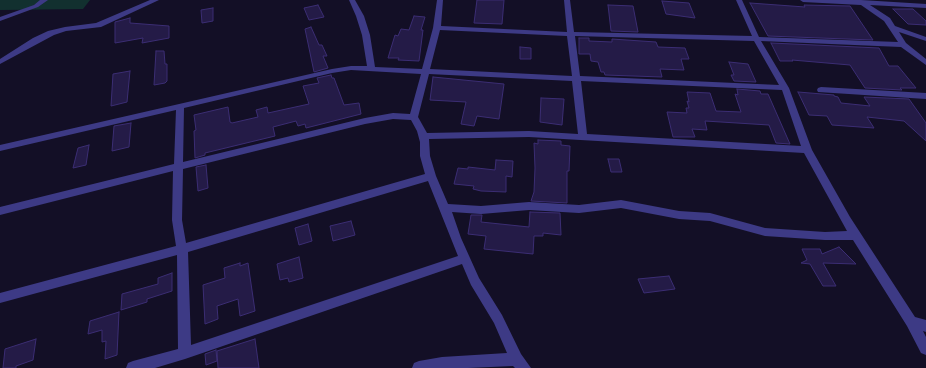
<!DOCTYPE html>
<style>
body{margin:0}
canvas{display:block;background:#130f26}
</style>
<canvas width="926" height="368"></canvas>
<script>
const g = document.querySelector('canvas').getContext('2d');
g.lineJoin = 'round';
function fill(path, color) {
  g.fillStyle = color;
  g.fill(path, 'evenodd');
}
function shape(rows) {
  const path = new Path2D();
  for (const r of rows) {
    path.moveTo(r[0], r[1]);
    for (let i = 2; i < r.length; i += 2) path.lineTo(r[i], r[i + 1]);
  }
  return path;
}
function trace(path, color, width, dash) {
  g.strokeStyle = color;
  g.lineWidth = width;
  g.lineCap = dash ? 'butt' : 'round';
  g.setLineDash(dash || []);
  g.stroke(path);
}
fill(shape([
 [0,0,90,0,83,9,0,10]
]), '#12302f');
const building = shape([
 [477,0,504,0,502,24,474,23,477,0],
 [662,1,689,3,695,18,666,14,662,1],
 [750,3,805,7,804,5,850,6,873,40,768,36,750,3],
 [318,5,324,17,309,20,304,8,318,5],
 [608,5,633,6,638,32,611,31,608,5],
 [213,8,213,21,202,23,201,10,213,8],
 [893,9,913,9,926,21,926,25,908,24,893,9],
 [414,16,425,17,421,30,423,30,419,61,398,60,399,58,388,58,395,35,398,36,401,29,409,30,414,16],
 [130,18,130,23,169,26,169,38,142,43,143,38,115,43,115,22,130,18],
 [311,27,319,45,322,45,327,56,323,56,328,68,314,72,305,29,311,27],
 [579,38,589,38,589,41,612,42,612,39,656,42,658,47,685,48,689,59,681,59,684,70,660,69,662,77,605,75,604,72,601,72,598,62,591,61,590,54,579,54,579,38],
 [771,43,879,48,889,66,898,66,916,88,900,88,902,90,865,88,850,65,792,60,793,61,780,61,771,43],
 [520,47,531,48,531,59,520,59,520,47],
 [156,51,164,51,165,64,167,64,167,81,165,83,154,85,156,51],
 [729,62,748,64,756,82,734,81,731,75,734,75,729,62],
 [130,71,127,102,111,106,113,74,130,71],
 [331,75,332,78,334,78,344,105,359,103,361,114,306,128,305,124,298,126,296,121,273,127,275,136,205,153,205,155,195,158,194,131,196,130,194,115,228,107,230,122,232,123,258,117,256,110,267,107,268,113,309,104,303,86,319,83,317,78,331,75],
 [433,77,504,84,499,119,477,116,474,126,461,124,466,102,430,100,433,77],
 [737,89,760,91,761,94,768,94,790,144,776,143,769,125,705,121,707,130,692,129,695,137,673,137,667,112,687,113,686,108,689,108,687,101,689,102,687,92,710,93,716,111,741,112,735,94,738,95,737,89],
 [798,92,834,95,834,96,838,97,841,103,870,106,864,97,909,99,926,123,926,141,904,121,867,117,874,128,832,125,827,116,809,115,798,92],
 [541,98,564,99,562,125,540,122,541,98],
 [131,123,129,147,112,151,114,126,131,123],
 [538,140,561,141,561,145,570,146,569,171,567,171,567,203,531,201,534,192,535,168,534,143,538,144,538,140],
 [89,145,86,165,73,168,78,148,89,145],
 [608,159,619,159,622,172,611,172,608,159],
 [496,160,513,161,512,177,506,176,506,192,481,191,473,189,474,186,454,184,458,168,468,169,468,167,495,170,496,160],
 [206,165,208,188,198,191,196,167,206,165],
 [530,212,560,213,561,235,543,233,543,236,534,236,533,254,484,249,486,236,468,234,471,215,482,215,481,222,529,227,530,212],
 [351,221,355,235,333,241,330,226,351,221],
 [308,224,312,241,299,245,295,228,308,224],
 [839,247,856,264,823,263,836,286,823,286,810,264,801,263,807,260,802,249,820,249,822,254,839,247],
 [299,257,303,278,289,282,288,278,280,280,277,264,299,257],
 [240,263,240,266,248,263,255,311,240,316,238,299,217,306,218,319,205,324,203,285,225,278,224,268,240,263],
 [172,273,172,291,147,299,147,302,121,310,122,294,158,284,158,278,172,273],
 [669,276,675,289,644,293,638,279,669,276],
 [119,312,117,355,105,359,106,341,102,342,102,330,88,334,90,321,119,312],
 [36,339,33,360,16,366,16,368,3,368,5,349,36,339],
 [255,339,259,368,218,368,217,351,255,339],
 [216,350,217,361,206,365,205,354,216,350]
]);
fill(building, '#241b47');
trace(building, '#3b2d73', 1);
fill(shape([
 [40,0,48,0,38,7,0,21,0,17,34,5,40,0],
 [150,0,159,0,101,27,66,31,54,35,0,64,0,59,33,38,48,31,65,27,96,23,150,0],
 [349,0,355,0,364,16,370,35,375,67,422,69,433,28,437,0,443,0,441,26,567,32,564,0,570,0,574,32,752,36,736,0,742,0,759,37,898,42,884,21,861,5,803,2,800,0,861,0,926,4,926,8,870,5,890,18,895,26,926,37,926,41,899,32,906,43,926,59,926,65,901,47,761,41,789,88,812,150,850,217,915,317,926,320,926,332,923,331,926,337,926,355,921,353,907,326,853,240,825,240,765,236,710,221,679,219,621,208,579,213,529,210,481,214,452,212,461,238,479,278,502,315,521,354,531,368,515,368,513,366,468,368,412,368,414,363,419,361,442,357,507,353,494,323,471,285,462,264,185,359,155,368,126,368,128,363,133,361,178,349,177,255,0,303,0,293,176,246,172,220,173,171,0,215,0,207,174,164,176,110,0,151,0,145,332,69,351,66,367,66,362,35,356,16,349,0],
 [440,30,567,36,572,76,430,69,440,30],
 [575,36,754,41,779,85,580,76,575,36],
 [351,70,421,74,410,114,393,113,365,118,183,162,184,108,332,73,351,70],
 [429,74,572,81,578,134,529,131,427,133,418,117,429,74],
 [581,81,782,90,801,146,587,134,581,81],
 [393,119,411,120,417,131,420,142,420,156,425,174,186,243,182,220,183,169,365,124,393,119],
 [529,137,804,153,847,231,825,232,765,228,710,213,679,211,621,200,579,205,529,202,481,206,448,204,436,176,430,156,429,139,529,137],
 [428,181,458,256,191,345,188,252,428,181],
 [821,87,926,93,926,99,818,92,817,90,818,88,821,87]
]), '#3d3a85');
</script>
